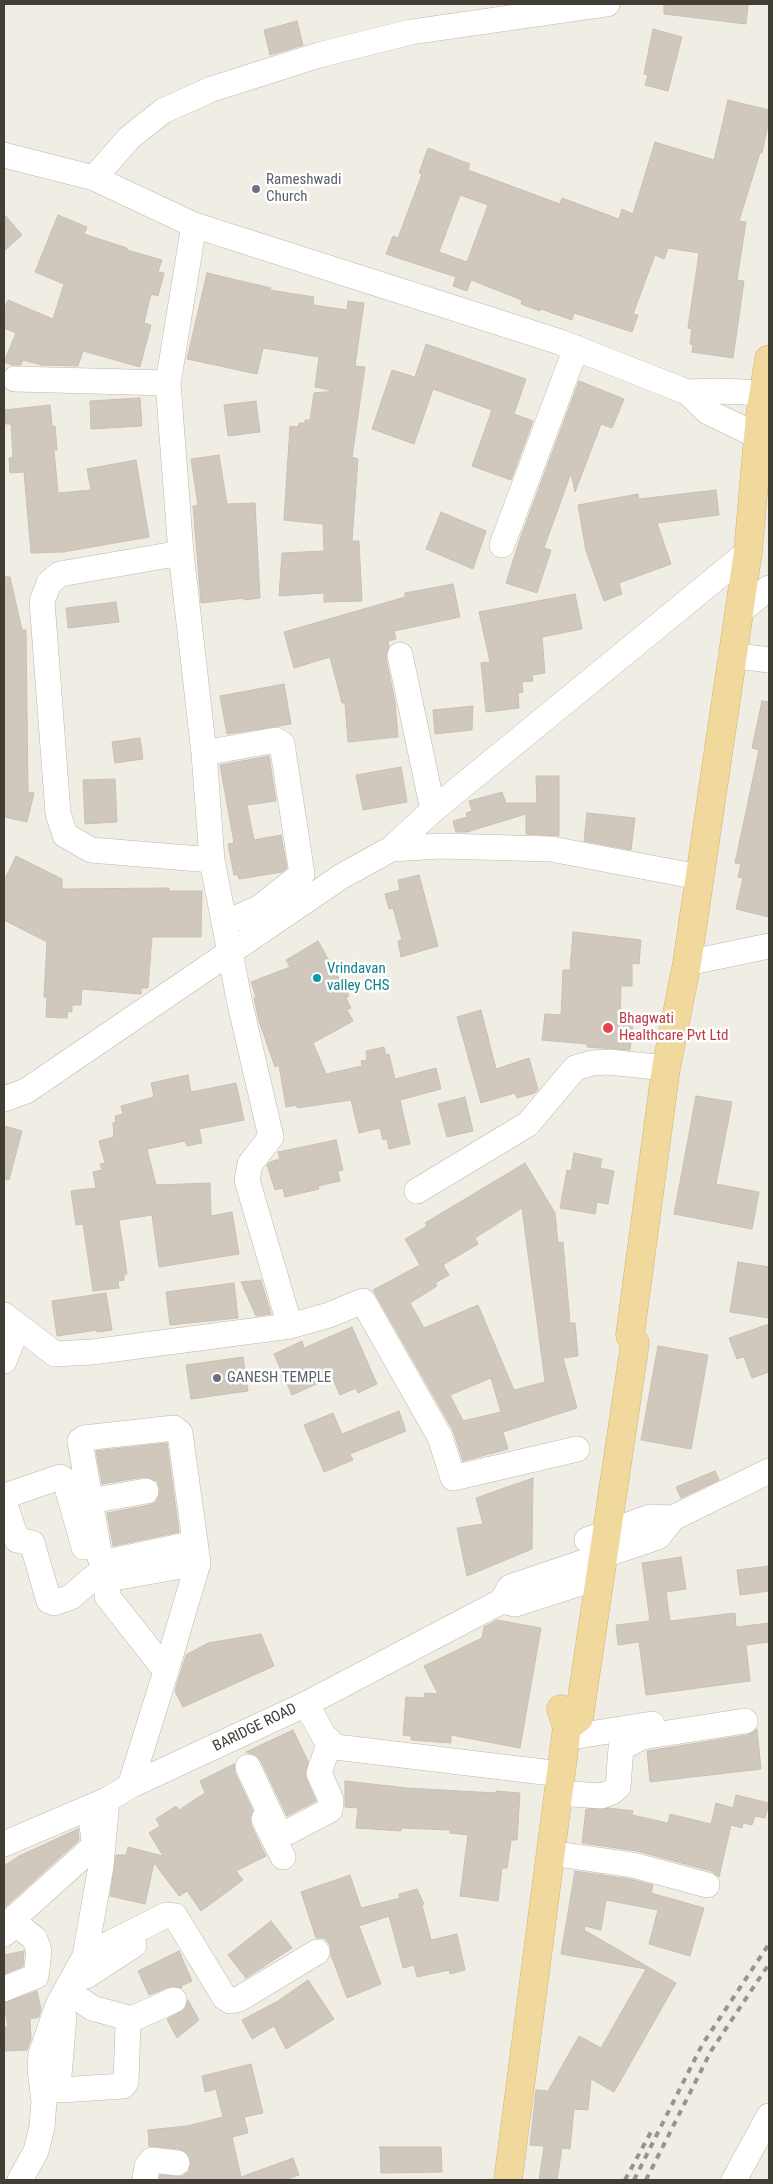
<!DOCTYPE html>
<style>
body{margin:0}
#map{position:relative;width:773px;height:2184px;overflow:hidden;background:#f0ede5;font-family:"Roboto Condensed",sans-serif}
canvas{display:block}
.frame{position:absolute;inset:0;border:5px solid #423d35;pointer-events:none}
</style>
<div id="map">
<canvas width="773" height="2184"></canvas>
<div class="frame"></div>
</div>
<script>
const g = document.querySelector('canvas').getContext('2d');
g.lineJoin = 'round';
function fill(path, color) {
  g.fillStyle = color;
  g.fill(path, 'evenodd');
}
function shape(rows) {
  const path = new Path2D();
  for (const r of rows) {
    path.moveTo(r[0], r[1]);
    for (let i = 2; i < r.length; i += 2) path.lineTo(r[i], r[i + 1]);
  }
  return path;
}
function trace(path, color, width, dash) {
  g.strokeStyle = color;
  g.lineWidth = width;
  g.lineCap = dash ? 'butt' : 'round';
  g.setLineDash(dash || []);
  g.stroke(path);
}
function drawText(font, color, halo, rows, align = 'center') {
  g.font = font + ' "Roboto Condensed",sans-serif';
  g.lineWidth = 5;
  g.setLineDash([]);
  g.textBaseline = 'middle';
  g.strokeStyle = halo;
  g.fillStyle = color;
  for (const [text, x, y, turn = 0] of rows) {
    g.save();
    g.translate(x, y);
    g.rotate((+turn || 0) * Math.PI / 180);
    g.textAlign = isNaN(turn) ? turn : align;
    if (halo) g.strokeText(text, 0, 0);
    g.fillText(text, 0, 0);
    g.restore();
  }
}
const building = shape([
 [664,4,748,4,746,24,664,14,664,4],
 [297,21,303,45,270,55,264,30,297,21],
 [653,29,682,37,668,91,645,85,648,75,644,74,653,29],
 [728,100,769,110,769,120,762,153,760,153,739,221,746,222,737,280,744,281,733,358,692,352,693,345,690,344,692,329,688,328,699,253,668,248,664,259,655,255,633,314,638,315,632,332,574,313,572,320,541,309,540,311,521,304,522,300,471,280,467,291,453,286,456,277,386,254,393,236,398,238,422,174,419,173,428,148,470,164,468,170,560,204,562,198,619,219,622,209,633,214,655,142,714,160,728,100],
 [460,195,488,205,467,262,439,252,460,195],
 [4,214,22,235,4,251,4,214],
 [58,215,87,227,84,234,127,248,127,250,162,260,158,272,164,273,158,296,151,294,144,323,151,325,140,367,83,351,78,366,41,365,23,360,21,365,12,365,4,362,16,333,4,328,4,311,8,300,53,319,64,284,35,272,58,215],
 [207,273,271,288,270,290,314,297,313,305,347,310,348,301,364,303,355,366,365,367,352,457,358,459,352,541,359,541,362,601,324,602,324,593,279,596,282,553,324,551,323,524,284,520,290,426,298,427,299,423,305,423,305,420,310,420,314,393,334,391,315,387,319,357,263,348,257,374,187,359,207,273],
 [426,344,526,379,514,414,533,421,511,480,472,466,492,410,433,389,414,444,372,429,392,370,415,377,426,344],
 [579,381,624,399,612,428,601,424,575,492,571,473,544,548,551,550,537,593,506,583,520,539,579,381],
 [140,398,142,426,91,429,90,401,140,398],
 [256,401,260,432,228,436,224,405,256,401],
 [50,405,52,426,55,426,57,450,54,450,58,493,91,490,87,469,136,460,149,537,63,552,31,553,24,472,10,473,9,458,13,457,11,424,6,424,4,410,50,405],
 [219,455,227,504,255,503,260,598,244,600,244,598,201,603,193,506,198,505,191,459,219,455],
 [716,490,719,515,657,523,671,564,619,583,622,594,604,601,586,551,578,505,638,494,639,499,716,490],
 [441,512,486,531,473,569,426,549,441,512],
 [4,577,10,577,22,630,26,630,28,792,34,793,27,822,4,817,4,577],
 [453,584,460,617,394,631,396,639,388,641,389,646,386,658,395,702,398,737,348,742,345,703,342,703,330,657,294,668,284,632,405,597,405,593,453,584],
 [575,594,582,629,542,637,545,673,532,675,533,681,522,682,523,692,518,693,519,708,486,712,481,663,490,662,479,612,575,594],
 [116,602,119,622,68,628,66,608,116,602],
 [284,684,291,724,227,734,220,696,284,684],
 [762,701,769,702,769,917,736,909,743,878,738,877,741,864,735,863,759,750,752,748,762,701],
 [473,706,472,730,435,734,433,710,473,706],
 [140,738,143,759,115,763,112,742,140,738],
 [269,756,276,801,247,805,254,840,281,835,287,868,282,872,239,879,238,875,234,875,228,844,234,843,220,765,269,756],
 [401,767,407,802,363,810,356,775,401,767],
 [536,776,559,776,559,836,526,834,526,814,467,832,456,832,453,821,467,817,466,813,472,811,469,801,502,792,506,803,537,803,536,776],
 [115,779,117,822,85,824,83,780,115,779],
 [587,813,635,818,631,850,584,841,587,813],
 [16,856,62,879,62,889,169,888,169,891,202,891,201,937,152,937,148,988,141,988,141,994,82,989,81,1005,72,1005,72,1012,68,1011,67,1018,46,1017,47,997,44,997,47,942,4,920,4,881,16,856],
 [419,875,438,946,401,957,398,941,402,940,393,908,389,909,385,894,400,890,398,880,419,875],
 [573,932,641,940,639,964,632,963,632,986,621,986,620,1021,633,1022,630,1050,587,1047,587,1044,542,1040,545,1014,561,1015,563,970,570,970,573,932],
 [318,941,349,996,346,998,351,1008,347,1010,353,1021,313,1043,326,1074,362,1066,361,1061,367,1060,366,1051,384,1047,386,1055,389,1054,395,1079,436,1068,441,1089,400,1100,410,1144,389,1149,387,1139,383,1140,380,1128,359,1133,351,1100,297,1108,297,1105,286,1107,279,1065,275,1067,259,1021,254,998,256,997,251,982,290,967,286,960,318,941],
 [481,1010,496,1069,529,1058,538,1089,535,1093,517,1098,515,1093,481,1103,457,1017,481,1010],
 [188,1075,191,1092,236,1083,244,1120,199,1129,202,1143,187,1146,185,1141,147,1149,156,1185,210,1183,211,1216,232,1212,239,1254,159,1267,152,1215,119,1220,127,1274,124,1274,124,1280,118,1281,119,1288,93,1291,83,1224,76,1225,71,1191,96,1188,93,1172,102,1170,100,1164,105,1163,99,1141,114,1137,113,1123,116,1122,115,1116,123,1114,121,1106,154,1097,151,1083,188,1075],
 [696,1096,732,1102,716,1184,759,1192,752,1229,674,1214,696,1096],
 [465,1097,473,1131,447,1137,438,1104,465,1097],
 [4,1126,22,1131,9,1180,4,1179,4,1126],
 [336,1140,343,1170,338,1171,340,1181,318,1186,319,1189,285,1197,283,1188,275,1190,267,1165,270,1162,280,1159,278,1152,336,1140],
 [574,1153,602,1159,600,1168,614,1171,608,1204,597,1202,595,1214,560,1208,567,1170,571,1171,574,1153],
 [525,1163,555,1213,558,1243,563,1242,570,1323,575,1323,578,1356,563,1358,577,1408,503,1432,508,1449,463,1461,453,1430,373,1290,420,1265,405,1239,427,1226,425,1223,525,1163],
 [522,1208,545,1382,514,1390,478,1305,424,1328,410,1303,437,1286,435,1283,449,1275,443,1265,478,1244,475,1238,522,1208],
 [491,1378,501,1412,463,1421,450,1395,491,1378],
 [738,1262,769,1267,769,1318,730,1312,738,1262],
 [261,1280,271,1314,256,1316,241,1282,261,1280],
 [234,1283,238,1318,170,1325,166,1292,234,1283],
 [106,1293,112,1330,97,1332,97,1330,57,1336,52,1301,106,1293],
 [769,1324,769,1372,752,1378,744,1357,737,1359,729,1338,769,1324],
 [352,1327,377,1384,358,1393,356,1388,340,1395,332,1377,292,1395,274,1354,302,1341,304,1348,352,1327],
 [658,1346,708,1355,691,1449,641,1440,658,1346],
 [243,1357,248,1391,191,1399,186,1365,243,1357],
 [399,1411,406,1431,350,1454,353,1460,324,1472,304,1425,333,1413,342,1434,399,1411],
 [167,1443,179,1532,113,1546,107,1513,149,1505,156,1502,160,1489,157,1481,144,1477,102,1484,96,1451,167,1443],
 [715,1471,719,1480,681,1498,676,1487,715,1471],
 [533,1478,532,1549,467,1576,457,1528,483,1524,476,1498,533,1478],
 [681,1557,686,1589,666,1592,670,1621,735,1613,736,1627,769,1623,769,1642,746,1645,750,1681,646,1695,639,1642,618,1645,616,1625,650,1621,642,1563,681,1557],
 [769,1566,769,1591,740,1595,737,1570,769,1566],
 [497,1620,541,1628,520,1748,451,1735,451,1743,411,1740,411,1736,403,1735,406,1697,424,1698,425,1693,438,1694,424,1666,482,1638,484,1627,497,1620],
 [261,1634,274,1666,183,1707,175,1691,186,1655,208,1643,261,1634],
 [757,1729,761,1769,650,1782,647,1751,747,1735,757,1729],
 [293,1730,308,1761,306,1778,316,1801,287,1816,261,1761,256,1755,246,1752,293,1730],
 [234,1764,235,1773,253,1811,250,1818,251,1825,266,1856,236,1871,243,1880,201,1911,187,1891,179,1896,154,1863,145,1904,110,1896,116,1855,126,1855,128,1847,163,1856,149,1833,160,1826,156,1819,176,1806,179,1810,205,1793,200,1781,234,1764],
 [345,1781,407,1788,496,1793,496,1791,520,1793,517,1840,511,1840,507,1868,502,1868,498,1901,460,1896,468,1835,450,1833,450,1830,401,1828,401,1831,356,1828,358,1808,345,1807,345,1781],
 [736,1795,769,1803,765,1818,755,1816,752,1825,743,1823,742,1828,731,1825,719,1877,711,1871,637,1851,582,1843,586,1809,609,1808,633,1811,632,1815,668,1823,670,1814,711,1824,716,1803,733,1808,736,1795],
 [78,1829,79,1840,4,1908,4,1866,19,1856,78,1829],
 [575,1871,630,1879,653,1885,651,1893,704,1908,690,1956,649,1944,658,1910,606,1900,601,1930,585,1926,584,1930,676,1983,614,2092,591,2079,588,2110,574,2109,570,2149,562,2148,557,2180,539,2180,544,2146,530,2145,536,2090,548,2091,579,2036,601,2048,646,1969,561,1954,575,1871],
 [350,1875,361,1908,400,1898,399,1894,417,1889,424,1904,422,1905,431,1940,457,1934,465,1970,450,1974,449,1970,417,1977,414,1965,403,1968,389,1916,359,1926,381,1984,347,1998,331,1955,330,1945,324,1938,316,1938,301,1892,350,1875],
 [271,1921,292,1948,246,1978,228,1955,271,1921],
 [24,1951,23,1966,4,1974,4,1955,24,1951],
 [179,1951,192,1981,181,1986,182,1988,169,1987,149,1995,138,1971,179,1951],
 [308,1980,334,2019,286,2049,274,2026,252,2039,242,2020,278,2001,308,1980],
 [37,1991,41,2009,39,2017,30,2019,31,2039,27,2050,4,2051,4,2027,8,2027,4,2003,37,1991],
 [188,2000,199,2020,177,2038,167,2019,185,2009,188,2000],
 [251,2064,263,2113,244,2117,248,2133,232,2137,241,2177,293,2158,299,2175,285,2180,159,2180,160,2175,183,2176,189,2171,190,2158,186,2152,179,2149,149,2146,148,2130,187,2126,223,2117,216,2089,205,2092,202,2076,251,2064],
 [380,2147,441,2147,442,2172,381,2173,380,2147]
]);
fill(building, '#d0c8bc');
trace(building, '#cac0b0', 1);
const minor = shape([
 [4,155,94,178,194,225,560,342,687,392,708,412,758,436],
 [94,178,129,138,163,111,212,89,319,55,411,32,607,4],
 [194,225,168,383,181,553,204,753,212,860,240,1004,271,1137,250,1164,247,1180,290,1326],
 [15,379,168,383],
 [687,392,720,391,764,393],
 [502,545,576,348],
 [181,553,60,574,49,583,42,601,58,813,65,835,91,850,212,860],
 [738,613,769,588],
 [400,655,433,810],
 [731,655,769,660],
 [204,753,276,740,282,744,302,874,259,908,225,923],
 [391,849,441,846,551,849,699,877],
 [687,963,769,946],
 [4,1099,26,1091,342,876,391,849,433,810,748,552],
 [417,1191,528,1124,575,1068,592,1063,608,1062,666,1068],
 [4,1315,55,1354,92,1352,290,1326,329,1315,363,1301,440,1437,453,1478,577,1449],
 [4,1361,18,1326],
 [90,1501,146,1491],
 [587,1540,650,1517,673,1518],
 [195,1543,107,1562,100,1558,80,1441,84,1438,174,1428,180,1433,198,1563],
 [84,1547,65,1480,60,1477,5,1496,4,1502,17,1540,32,1543,49,1601,54,1603,71,1597,94,1577],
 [502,1601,510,1587,658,1537,673,1518,769,1471],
 [502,1601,515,1604,599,1577],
 [306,1704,324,1736,336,1747,560,1774],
 [565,1738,652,1724],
 [248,1767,278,1831,288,1832,330,1810,331,1800,319,1773,330,1741],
 [130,1786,166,1671,198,1563,114,1578,108,1584,107,1596,166,1671],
 [558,1793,601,1796,612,1792,618,1787,621,1748,642,1737,745,1721],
 [264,1819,283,1857],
 [4,1844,107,1800,130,1786,306,1704,502,1601],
 [550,1853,633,1865,707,1885],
 [13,1927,13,1919,93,1847,94,1841,92,1825],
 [4,1934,13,1927,20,1927,35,1939,39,1951,36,1976,4,1989],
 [134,1945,86,1976,85,1956,166,1915,175,1916,225,1998,230,2001,239,1999,317,1952],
 [72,1994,92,2008,132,2019],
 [64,2017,58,2087,60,2090,123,2086,126,2082,128,2024,132,2019,174,2000],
 [20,2180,36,2151,42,2127,44,2101,40,2069,41,2054,58,2005,85,1956,101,1866,107,1800],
 [145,2180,147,2166,152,2160,177,2163],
 [734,2180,769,2116]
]);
const major = shape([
 [567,1727,579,1718,635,1343,630,1335,666,1068,687,963,748,552,760,415,769,359],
 [508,2180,567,1727,561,1709]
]);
trace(minor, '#bdb7ac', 26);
trace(major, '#d4b46f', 29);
trace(minor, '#fff', 25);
trace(major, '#f1d89d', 28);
trace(shape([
 [625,2180,652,2130],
 [634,2180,702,2045,769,1944],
 [646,2180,711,2051,769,1964]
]), '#949494', 4, [6, 6]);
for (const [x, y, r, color] of [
 [256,189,5,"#6b7280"],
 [317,978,5,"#0f9aa8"],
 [608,1028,6,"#e0444e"],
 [217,1378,5,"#6b7280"]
]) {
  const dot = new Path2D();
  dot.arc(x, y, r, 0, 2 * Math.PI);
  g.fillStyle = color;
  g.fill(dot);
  trace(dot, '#fff', 2);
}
drawText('15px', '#5b616d', '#fff', [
 ["Rameshwadi",266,180],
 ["Church",266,197],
 ["GANESH TEMPLE",227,1378]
], 'left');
drawText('15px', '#0d838f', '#fff', [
 ["Vrindavan",327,969],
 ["valley CHS",327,986]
], 'left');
drawText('15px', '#be3a42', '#fff', [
 ["Bhagwati",619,1019],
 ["Healthcare Pvt Ltd",619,1036]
], 'left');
drawText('15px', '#423d35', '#fff', [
 ["BARIDGE ROAD",255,1728,-26]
]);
</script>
